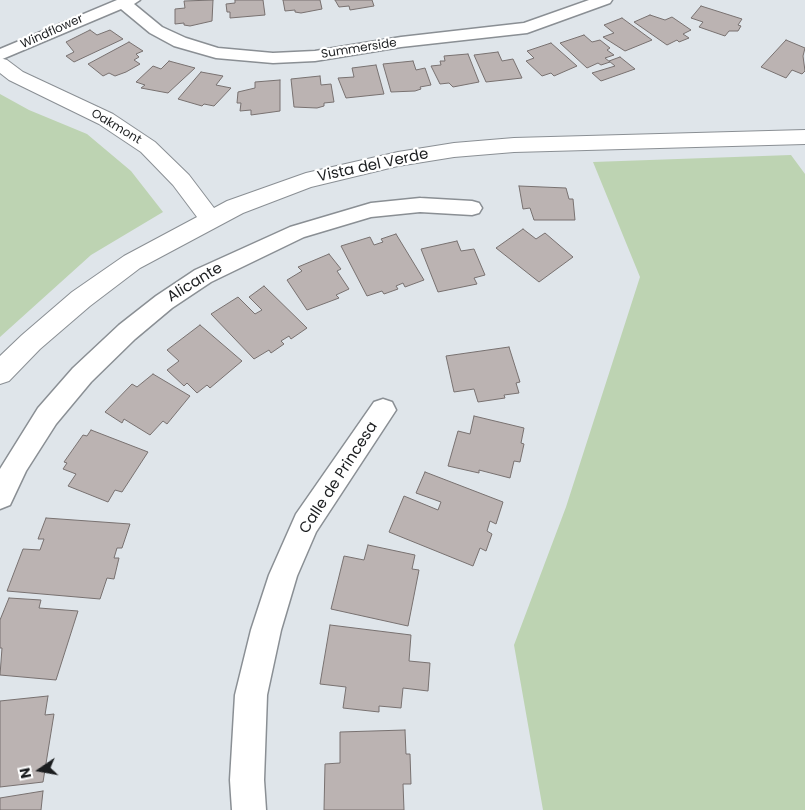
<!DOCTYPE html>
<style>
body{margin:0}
#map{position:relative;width:805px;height:810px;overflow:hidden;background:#dfe5ea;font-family:Poppins,sans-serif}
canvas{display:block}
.north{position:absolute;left:15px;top:745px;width:50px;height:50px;-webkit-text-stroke:4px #fff;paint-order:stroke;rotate:258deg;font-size:14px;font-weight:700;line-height:20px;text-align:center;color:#1b1d1f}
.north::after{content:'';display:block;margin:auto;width:18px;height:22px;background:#1b1d1f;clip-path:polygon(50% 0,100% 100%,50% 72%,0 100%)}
</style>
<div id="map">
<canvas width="805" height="810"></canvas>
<div class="north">N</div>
</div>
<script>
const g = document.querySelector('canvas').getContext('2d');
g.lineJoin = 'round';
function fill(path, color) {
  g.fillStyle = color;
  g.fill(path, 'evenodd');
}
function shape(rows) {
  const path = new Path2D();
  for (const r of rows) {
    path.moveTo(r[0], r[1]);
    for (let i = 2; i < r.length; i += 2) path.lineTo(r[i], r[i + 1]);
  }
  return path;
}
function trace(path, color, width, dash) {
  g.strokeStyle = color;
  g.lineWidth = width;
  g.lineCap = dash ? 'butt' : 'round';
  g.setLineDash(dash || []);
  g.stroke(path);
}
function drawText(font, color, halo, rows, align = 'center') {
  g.font = font + ' Poppins,sans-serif';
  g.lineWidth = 4.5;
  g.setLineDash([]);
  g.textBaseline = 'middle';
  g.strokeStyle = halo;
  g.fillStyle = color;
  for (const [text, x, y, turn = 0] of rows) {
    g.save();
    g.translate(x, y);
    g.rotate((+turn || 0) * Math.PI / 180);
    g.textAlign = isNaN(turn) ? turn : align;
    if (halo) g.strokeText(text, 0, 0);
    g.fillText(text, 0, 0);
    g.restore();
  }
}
fill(shape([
 [0,94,29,110,87,134,131,171,163,212,91,255,0,337],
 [791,155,805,174,805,810,543,810,514,645,566,507,640,277,593,162]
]), '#bdd3b2');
const building = shape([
 [213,0,212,21,190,26,184,25,184,23,175,24,175,9,185,8,184,1,213,0],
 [235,0,263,0,265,15,230,18,230,12,227,12,226,4,235,3,235,0],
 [283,0,320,0,322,9,301,13,295,12,295,10,285,11,283,0],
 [335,0,372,0,374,6,350,10,349,6,339,7,335,0],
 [701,6,742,19,738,25,741,26,738,31,729,31,725,36,699,27,703,22,691,18,701,6],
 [650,15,665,20,672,17,691,30,683,34,689,38,679,42,677,40,667,45,634,22,650,15],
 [622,18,652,40,625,51,603,37,614,33,604,25,622,18],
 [90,30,97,35,110,30,123,39,74,62,66,56,74,52,66,42,90,30],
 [584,35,592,42,600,40,610,48,607,50,614,55,605,58,610,62,601,65,598,63,587,68,560,43,584,35],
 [786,40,805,48,803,56,805,71,802,74,792,70,786,78,761,67,786,40],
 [129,42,143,51,136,54,139,57,134,60,140,64,126,72,115,76,109,73,103,76,88,64,129,42],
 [551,43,577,66,554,76,551,73,542,76,526,61,534,58,527,51,551,43],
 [498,52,502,61,513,59,522,78,486,82,474,55,498,52],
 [468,54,479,82,453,87,449,83,440,84,431,66,441,65,440,61,445,61,444,56,468,54],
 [620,57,635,69,601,81,592,73,615,66,609,61,620,57],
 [169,61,195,68,168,93,141,88,145,85,136,82,153,66,161,69,169,61],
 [413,61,416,70,425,68,431,85,420,87,421,89,415,91,391,92,383,64,413,61],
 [376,65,384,94,346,98,338,78,354,77,352,68,376,65],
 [201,72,223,76,216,85,231,88,214,106,204,104,202,106,178,99,201,72],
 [320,76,321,85,331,84,334,102,324,103,324,106,317,108,294,107,291,79,320,76],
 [280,80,280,111,251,115,251,110,240,111,241,103,237,103,238,92,255,88,255,82,280,80],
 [519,186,566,188,569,199,573,199,575,220,534,220,530,208,523,209,519,186],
 [523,229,536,239,545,233,573,257,539,282,496,248,523,229],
 [396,234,424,280,405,287,403,283,396,286,398,289,384,294,382,291,367,296,341,246,370,237,374,245,383,242,381,239,396,234],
 [457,241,461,251,474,249,485,275,474,278,477,284,438,292,421,249,457,241],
 [329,254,341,269,337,271,349,289,336,295,339,298,307,310,287,280,302,271,298,267,329,254],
 [264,286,307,328,291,339,289,336,281,341,284,344,271,353,269,350,254,359,211,314,238,297,255,314,262,310,249,297,264,286],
 [200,325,242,361,210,388,207,385,197,393,187,383,184,386,167,370,179,361,167,350,200,325],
 [509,347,520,382,516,383,519,393,504,395,505,398,478,402,474,389,454,392,446,356,509,347],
 [153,374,190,396,167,424,163,421,150,435,124,419,122,423,105,412,132,384,137,387,153,374],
 [474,416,524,428,521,443,524,444,520,462,514,461,510,478,479,470,479,473,448,466,458,431,470,434,474,416],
 [91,430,148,452,122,492,115,490,108,502,68,486,76,474,63,469,67,463,64,462,83,435,87,436,91,430],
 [425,472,503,502,496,524,490,521,487,531,492,534,486,551,480,548,473,566,389,532,404,496,438,510,441,502,416,493,425,472],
 [46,518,130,524,122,548,117,548,114,558,119,558,114,579,107,578,100,599,7,591,23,549,40,550,44,539,38,539,46,518],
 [368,545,415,555,412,569,419,570,408,626,331,609,344,556,364,560,368,545],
 [9,598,41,600,39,608,78,611,56,680,0,675,2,648,0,648,0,620,9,598],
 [330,625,411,635,409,661,430,663,428,691,403,688,401,708,379,706,379,712,343,708,346,687,320,684,330,625],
 [48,696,45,715,54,714,43,782,0,787,0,701,48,696],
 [405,730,406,754,410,754,411,784,403,784,404,810,324,810,325,764,340,763,340,732,405,730],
 [43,791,41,810,0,810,0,798,43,791]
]);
fill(building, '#bbb3b2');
trace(building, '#787170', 1);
const minor = shape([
 [117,0,140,0,134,4,162,27,186,38,218,48,273,53,315,51,401,37,524,23,589,0,612,0,610,3,527,33,401,47,315,61,273,63,216,58,174,46,150,33,121,9,0,60,0,49,117,0],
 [420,198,472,201,479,203,482,208,479,213,472,215,420,212,371,217,304,237,211,282,172,308,135,339,91,382,56,424,26,471,10,505,0,509,0,469,38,408,73,368,119,325,156,296,195,270,290,227,371,203,420,198],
 [383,399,392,402,396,410,316,532,297,576,281,630,267,695,264,780,266,810,232,810,230,780,235,695,251,630,269,575,296,514,374,402,383,399]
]);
const tertiary = shape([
 [0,58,7,60,23,72,113,114,155,142,189,175,214,208,227,201,306,173,398,152,454,143,514,138,805,130,805,144,514,152,454,157,398,166,311,187,243,213,140,268,90,306,40,349,9,381,0,384,0,356,22,335,72,292,124,256,197,217,173,185,141,152,99,124,9,80,0,73,0,58]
]);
trace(minor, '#8a8f94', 3);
trace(tertiary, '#8a8f94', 2);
fill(minor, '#fff');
fill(tertiary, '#fff');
drawText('12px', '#1b1d1f', '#fff', [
 ["Windflower",52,32,-24],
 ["Summerside",359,49,-9],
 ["Oakmont",116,127,31]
]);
drawText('15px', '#1b1d1f', '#fff', [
 ["Vista del Verde",373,166,-12],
 ["Alicante",195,283,-31],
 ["Calle de Princesa",339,478,-57]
]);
</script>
